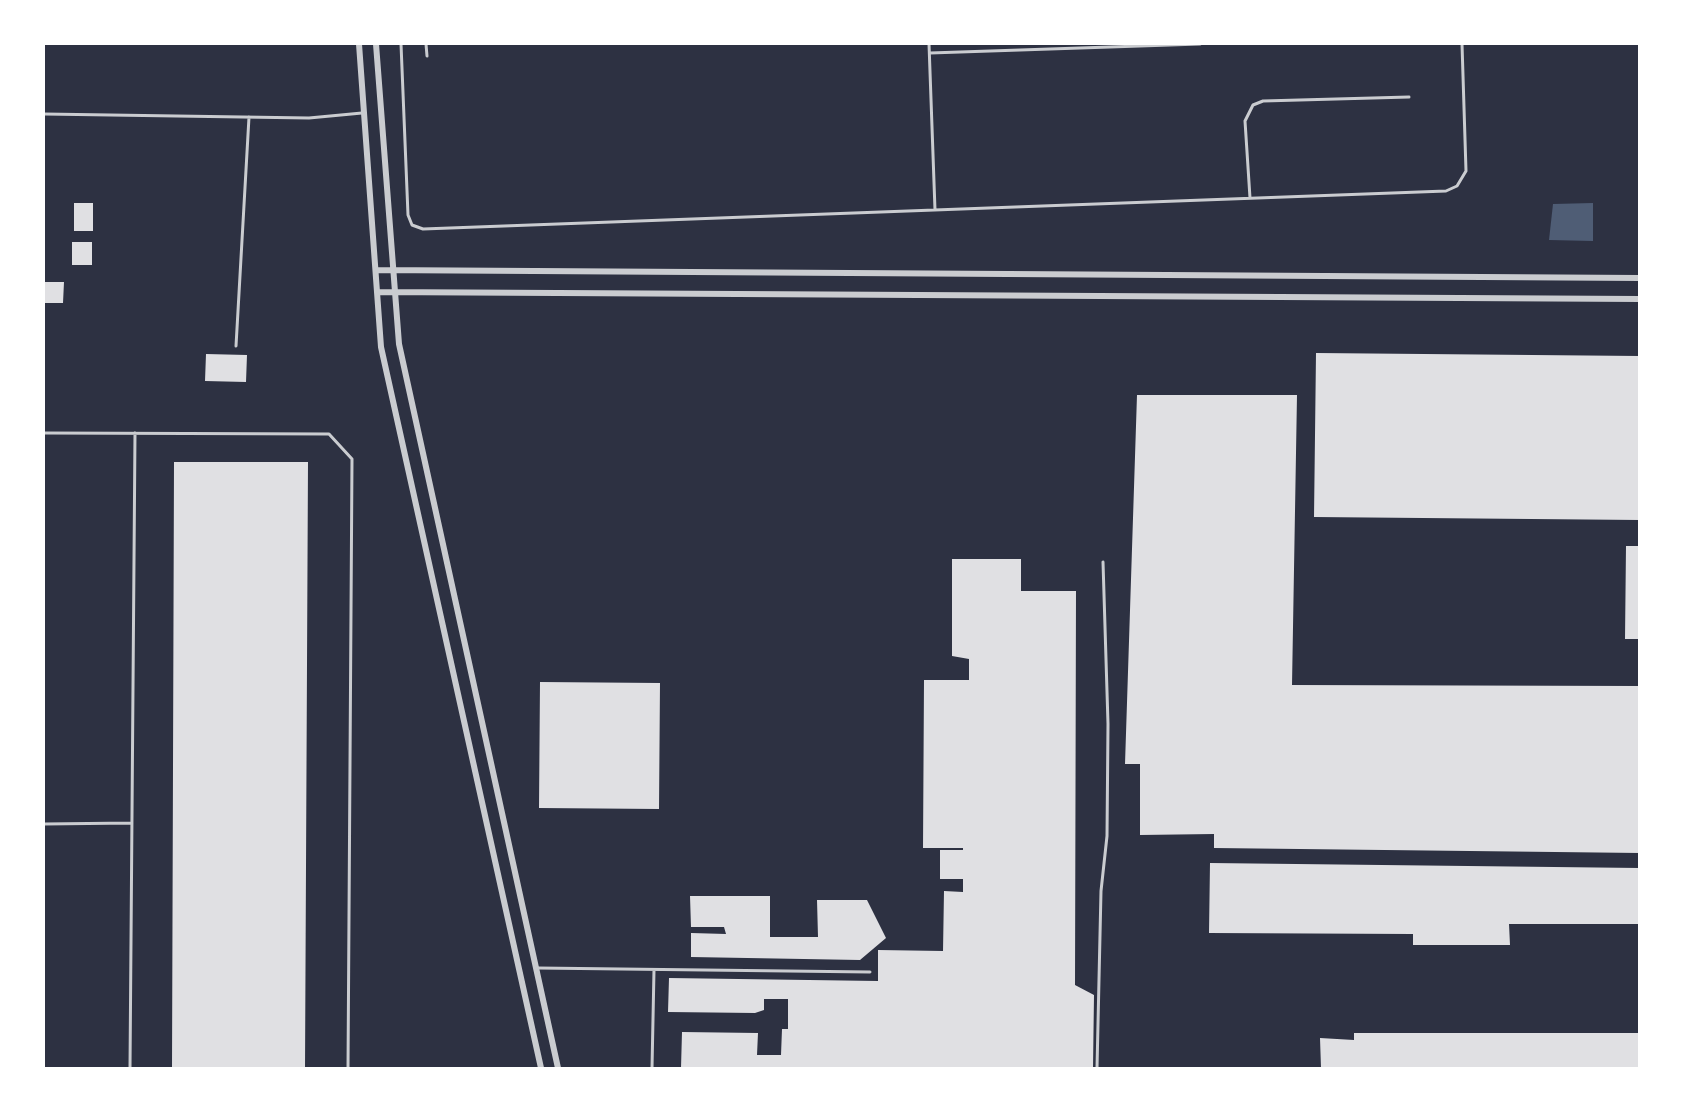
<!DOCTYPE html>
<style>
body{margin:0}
#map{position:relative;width:1683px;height:1112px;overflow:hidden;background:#2d3142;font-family:"Source Serif 4",serif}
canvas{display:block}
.frame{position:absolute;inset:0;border:45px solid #fff;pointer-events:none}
</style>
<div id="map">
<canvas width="1683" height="1112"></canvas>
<div class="frame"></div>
</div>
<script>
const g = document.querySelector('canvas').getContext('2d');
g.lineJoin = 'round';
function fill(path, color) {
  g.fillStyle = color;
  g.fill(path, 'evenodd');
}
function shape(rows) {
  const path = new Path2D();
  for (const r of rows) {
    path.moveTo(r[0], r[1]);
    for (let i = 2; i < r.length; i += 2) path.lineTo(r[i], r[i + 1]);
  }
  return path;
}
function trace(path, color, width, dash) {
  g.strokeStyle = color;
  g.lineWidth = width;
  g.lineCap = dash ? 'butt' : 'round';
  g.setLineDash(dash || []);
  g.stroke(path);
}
fill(shape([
 [1593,203,1593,241,1549,240,1553,204]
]), '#4f5d75');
fill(shape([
 [74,203,93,203,93,231,74,231],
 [72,242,92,242,92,265,72,265],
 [44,282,64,282,63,303,44,303],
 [1316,353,1640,356,1640,520,1314,517],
 [206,354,247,355,246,382,205,381],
 [1137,395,1297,395,1292,685,1640,686,1640,853,1214,848,1214,834,1140,835,1140,764,1125,764],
 [174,462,308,462,305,1068,172,1068],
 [1626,546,1640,546,1640,639,1625,639],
 [952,559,1021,559,1021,591,1076,591,1075,985,1094,995,1093,1068,681,1068,682,1032,758,1033,757,1055,781,1055,782,1029,788,1029,788,999,764,999,764,1010,755,1013,668,1012,669,978,878,981,878,950,943,951,944,891,963,892,963,879,940,879,940,850,963,850,963,848,923,848,924,680,969,680,969,659,952,656],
 [540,682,660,683,659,809,539,808],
 [1210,863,1640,868,1640,924,1509,924,1510,945,1413,945,1413,934,1209,933],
 [690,896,770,896,770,937,818,937,817,900,867,900,886,938,860,960,691,957,691,933,726,934,724,927,691,927],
 [1354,1033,1640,1033,1640,1068,1321,1068,1320,1038,1354,1040]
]), '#e0e0e3');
trace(shape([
 [401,44,408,215,412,225,423,229,1446,191,1457,186,1466,171,1462,44],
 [426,44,427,56],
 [929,44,935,210],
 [930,53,1200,44],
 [44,114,309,118,362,113],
 [1250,198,1245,121,1253,105,1263,101,1409,97],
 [236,346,249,117],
 [44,433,329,434,352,459,348,1068],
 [44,824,132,823],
 [538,968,870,972],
 [130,1068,135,433],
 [652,1068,654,970],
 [1097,1068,1101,891,1107,836,1108,724,1103,562]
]), '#caccd0', 3);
trace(shape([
 [359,44,381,347,541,1068],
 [376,44,399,344,558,1068],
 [376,270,1640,278],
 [377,292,1640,299]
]), '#caccd0', 6);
</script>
